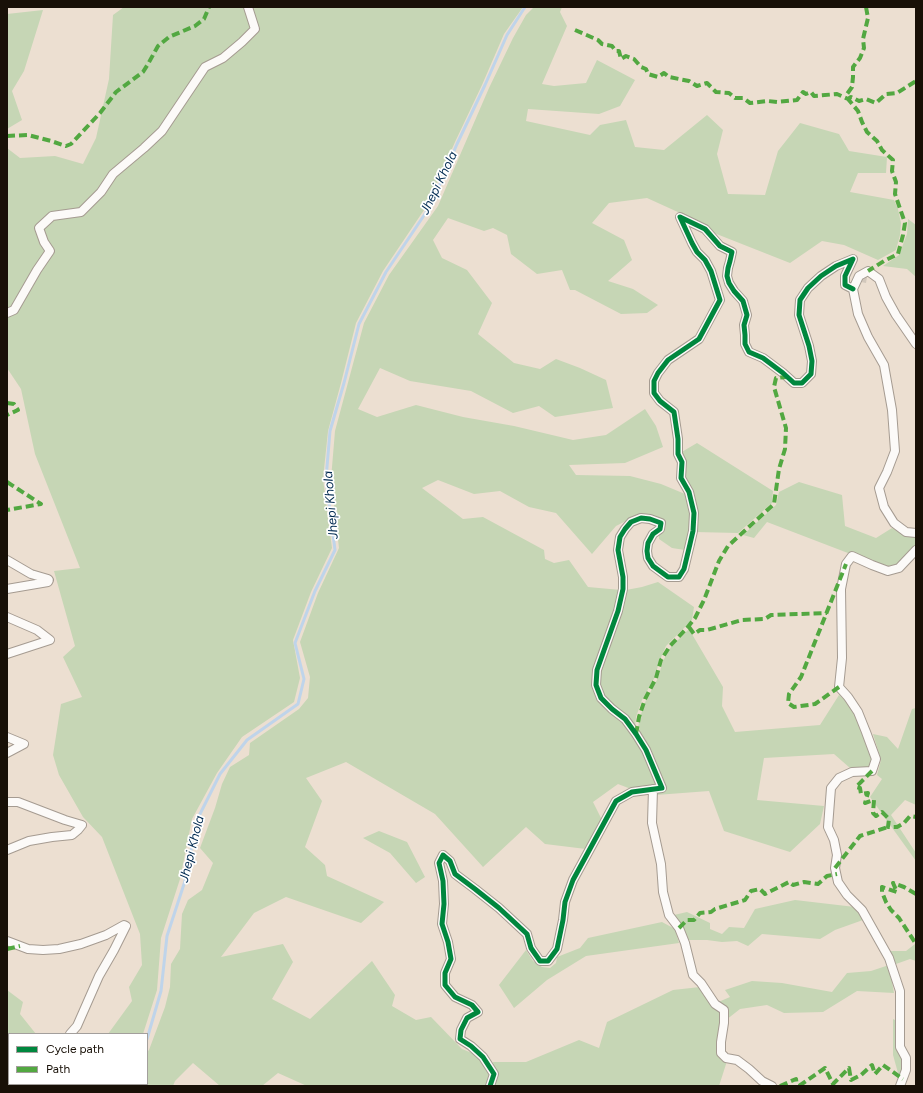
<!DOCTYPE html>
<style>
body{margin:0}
#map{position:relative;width:923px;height:1093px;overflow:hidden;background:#ecdfd1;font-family:Figtree,sans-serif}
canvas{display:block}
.frame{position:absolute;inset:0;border:8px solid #181007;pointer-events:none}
.legend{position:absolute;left:8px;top:1033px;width:140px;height:52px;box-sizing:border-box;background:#fff;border:1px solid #a39f9c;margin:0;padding:5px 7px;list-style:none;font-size:12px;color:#181007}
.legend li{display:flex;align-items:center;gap:8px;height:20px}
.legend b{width:20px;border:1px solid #a39f9c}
</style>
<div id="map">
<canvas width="923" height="1093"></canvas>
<div class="frame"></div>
<ul class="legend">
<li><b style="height:5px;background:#00873e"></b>Cycle path</li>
<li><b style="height:5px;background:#52a841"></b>Path</li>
</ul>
</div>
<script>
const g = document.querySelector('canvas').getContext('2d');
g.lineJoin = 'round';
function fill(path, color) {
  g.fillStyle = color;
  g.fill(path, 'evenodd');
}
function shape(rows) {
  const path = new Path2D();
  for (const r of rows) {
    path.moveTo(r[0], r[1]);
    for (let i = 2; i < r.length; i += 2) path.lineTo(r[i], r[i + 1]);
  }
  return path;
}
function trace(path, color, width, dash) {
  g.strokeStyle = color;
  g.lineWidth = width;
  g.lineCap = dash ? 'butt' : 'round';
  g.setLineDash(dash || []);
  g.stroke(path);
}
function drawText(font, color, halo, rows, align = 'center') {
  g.font = font + ' Figtree,sans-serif';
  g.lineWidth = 3.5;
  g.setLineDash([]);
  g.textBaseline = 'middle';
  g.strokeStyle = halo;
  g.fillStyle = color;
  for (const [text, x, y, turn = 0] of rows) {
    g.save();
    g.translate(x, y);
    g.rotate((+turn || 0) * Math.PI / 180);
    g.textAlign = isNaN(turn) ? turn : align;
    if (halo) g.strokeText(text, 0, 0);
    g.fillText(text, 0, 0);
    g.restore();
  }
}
fill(shape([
 [124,7,523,7,504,34,482,85,455,142,428,204,383,271,356,323,341,383,328,431,323,479,332,548,311,592,293,640,300,678,294,702,242,737,217,773,192,819,180,879,161,938,157,990,143,1034,108,1034,132,1001,129,987,142,965,140,934,102,837,83,817,59,775,53,755,61,704,82,697,63,657,75,646,54,571,80,568,35,454,21,389,7,368,7,148,20,158,55,156,83,164,96,138,109,79,113,15],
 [534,7,562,7,560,12,567,26,542,84,554,86,586,83,597,60,635,80,620,106,599,114,528,109,526,121,590,135,600,125,626,120,635,147,664,150,707,115,723,130,717,154,728,194,765,195,778,151,800,123,839,134,849,151,887,157,886,173,858,173,850,192,894,200,898,209,901,223,900,235,896,250,878,260,844,245,822,241,790,263,714,233,706,226,680,213,647,198,609,203,592,223,624,240,632,260,608,281,633,289,658,305,647,313,621,314,575,290,570,290,562,270,537,274,511,254,507,235,493,228,484,231,448,218,433,240,442,258,467,270,492,303,478,334,514,363,540,369,556,359,580,368,606,380,613,408,555,417,539,406,513,413,471,391,410,381,380,368,358,409,377,417,416,405,463,417,514,426,573,440,606,435,645,409,656,426,663,447,625,463,569,465,576,475,630,476,661,484,685,494,690,513,690,531,685,550,672,548,659,539,659,533,664,523,638,515,616,526,592,554,556,513,529,507,500,491,474,494,438,480,422,488,463,519,483,517,544,550,545,559,554,563,569,560,588,587,621,590,593,687,623,722,643,750,657,785,631,789,618,784,593,802,602,820,586,849,545,844,526,827,483,867,435,814,346,762,306,778,322,801,305,847,325,865,327,876,384,902,361,923,286,897,254,913,221,957,283,944,293,962,272,999,310,1019,372,961,395,995,392,1006,416,1020,431,1017,462,1049,477,1055,490,1075,488,1086,307,1086,278,1073,262,1086,220,1086,193,1063,175,1081,173,1086,116,1086,118,1084,147,1084,147,1052,149,1050,165,1007,170,987,171,964,180,949,182,914,188,900,202,890,213,863,200,848,215,808,222,784,230,767,249,755,250,743,299,709,308,698,310,677,300,642,318,593,339,548,331,479,335,431,364,323,389,275,438,206,489,88,513,38,526,15],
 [43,10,24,71,12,91,22,120,7,129,7,14],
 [908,219,916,225,916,277,907,269,883,266,899,255,907,234],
 [697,443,773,491,772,503,738,533,695,532,684,477,680,453],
 [799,482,842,495,845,526,876,538,892,528,905,535,916,536,916,547,896,566,887,568,767,522,754,538,743,535,776,505,779,492],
 [658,582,694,607,692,620,666,646,659,662,655,677,642,700,636,717,635,728,603,696,598,684,599,670,626,590,642,587],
 [689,629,723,687,722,706,735,732,820,725,839,695,844,699,855,714,873,760,871,769,850,768,834,754,764,758,757,800,824,806,820,824,790,852,724,831,709,791,656,795,655,790,663,789,637,733,640,717,646,700,658,678,663,661,671,647],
 [916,708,916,805,905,800,891,815,916,853,916,861,870,797,882,779,877,775,881,760,873,734,887,737,898,749,912,709],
 [379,831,407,842,425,877,416,883,390,853,363,838],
 [795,900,855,907,863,920,835,930,820,939,762,934,748,946,737,941,722,942,707,940,687,940,674,915,687,912,710,923,710,929,722,934,729,927,744,928,755,909],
 [662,922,675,929,679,943,586,956,547,980,514,1008,499,985,526,950,533,961,542,967,550,968,556,963,557,957,580,948,588,938],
 [915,944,916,944,916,961,910,959,896,964,890,951,906,951],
 [889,965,894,993,857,991,823,1012,784,1013,767,1005,740,1009,726,1020,716,1003,730,997,725,990,752,981,782,983,832,992,847,973,871,971],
 [700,987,723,1011,720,1043,727,1061,719,1086,492,1086,496,1077,493,1062,526,1062,579,1040,599,1048,607,1022,673,990],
 [7,990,23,1002,20,1014,36,1034,9,1034,9,1042,7,1040],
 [893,1019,897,1021,904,1059,901,1075,898,1073,893,1055],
 [51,1084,103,1084,102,1086,53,1086]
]), '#c6d6b5');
trace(shape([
 [147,1039,161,991,167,936,185,881,197,820,220,774,247,740,298,704,304,679,295,643,315,591,335,550,326,479,330,431,344,383,359,324,386,272,431,205,457,144,485,85,507,35,525,7],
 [7,1046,9,1048],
 [46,1084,48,1086],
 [107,1086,109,1084]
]), '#bfd4ea', 3);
fill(shape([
 [863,276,867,277,866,283,861,282]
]), '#d2c8bc');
const minor = shape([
 [7,313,14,310,37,270,50,251,44,242,39,228,52,216,81,212,101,192,113,174,144,148,162,131,205,67,223,58,242,42,255,29,248,7],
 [916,344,896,315,886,297,879,279,868,271,859,276,853,289,858,314,868,337,884,365,892,410,895,451,887,472,879,488,884,507,894,523,906,532,916,533],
 [7,560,31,574,48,579,49,580,48,582,7,589],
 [7,617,37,630,50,640,7,654],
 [7,737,24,744,7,753],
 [653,789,652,823,661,864,663,892,669,915,679,928,685,943,693,975,701,983,715,1004,724,1010,724,1023,721,1042,721,1053,726,1058,737,1060,749,1069,762,1081,772,1086],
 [7,802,18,802,65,820,82,825,78,830,72,835,52,837,29,841,7,850],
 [7,941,28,949,43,950,59,949,81,944,106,935,124,925,126,926,114,950,99,976,77,1026,70,1034],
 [490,1086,494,1074,483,1057,471,1046,460,1039,461,1030,467,1018,478,1012,472,1005,455,997,445,985,445,973,451,959,448,942,442,924,444,904,443,881,439,863,443,855,450,861,455,874,475,889,499,908,527,934,531,948,540,961,548,961,557,949,563,920,565,902,573,880,616,801,632,792,662,788,646,750,636,734,625,719,612,709,601,698,596,685,597,670,618,611,623,589,623,577,618,550,620,537,625,529,631,522,641,518,650,519,661,523,660,529,653,534,648,543,647,551,648,558,653,566,668,577,679,577,684,569,690,544,693,531,694,513,689,492,681,478,682,462,678,454,678,439,674,412,660,401,654,393,654,381,658,373,668,360,699,339,720,300,711,271,705,260,697,252,692,243,680,217,705,229,720,246,732,252,730,261,728,268,727,276,729,283,734,291,743,301,747,315,744,325,745,335,745,344,749,352,763,358,783,373,794,383,802,383,811,374,812,361,809,346,799,315,800,300,808,288,821,276,836,266,853,259,845,276,845,285,853,289],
 [900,1086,906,1070,906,1058,900,1047,900,991,889,958,862,910,847,895,838,882,835,868,837,855,834,840,828,827,831,788,839,778,852,772,872,771,876,759,866,732,858,712,848,697,839,687,842,658,841,589,846,564,852,556,872,565,888,571,899,568,916,550]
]);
trace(minor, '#a59b91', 10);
trace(minor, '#fcfaf8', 8);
trace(shape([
 [866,7,868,18,863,39,864,48,860,58,853,67,853,77,852,87,847,94,848,99,858,111,862,122,867,132,877,141,882,150,893,160,892,171,896,182,895,194,905,223,903,235,898,254,884,261,868,271],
 [575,30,598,40,602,44,612,46,616,51,619,51,621,59,626,56,634,59,641,67,646,69,648,74,658,77,664,73,669,77,689,81,697,86,707,83,716,92,729,93,735,98,743,98,750,103,768,101,777,102,797,100,803,92,806,94,811,92,814,96,837,94,848,99,851,97,859,101,866,99,876,103,886,94,897,93,916,81],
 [7,136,28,135,51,141,66,146,71,144,100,113,116,92,143,72,148,64,158,46,169,37,195,26,204,19,209,7],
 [7,403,14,404,18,410,7,415],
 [7,482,41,504,7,510],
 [689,627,694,634,700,630,707,630,742,620,765,619,771,615,827,613],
 [839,687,815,704,794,707,788,703,789,694,801,677,846,564],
 [636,734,639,717,645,699,656,678,661,660,670,646,687,628,695,618,704,600,719,561,728,546,774,504,779,469,785,449,786,428,774,387,776,378,787,377],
 [872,771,856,787,860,788,861,794,868,793,865,803,874,800,873,813,876,816,882,812,889,819,888,827,897,827,904,823,910,816,916,817],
 [835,868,860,836,888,827],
 [916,894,904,887,893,883,897,892,882,887,882,892,886,902,891,910,899,918,916,944],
 [679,928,687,920,694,920,700,913,711,912,715,909,745,900,751,891,760,889,765,894,789,882,793,885,804,882,818,884,827,876,837,874],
 [7,949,20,946],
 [780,1086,796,1079,797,1086],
 [799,1086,825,1068,833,1084,849,1068,851,1080,861,1075,872,1065,875,1074,883,1065,903,1079]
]), '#52a841', 4, [8, 4]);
trace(shape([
 [490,1086,494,1074,483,1057,471,1046,460,1039,461,1030,467,1018,478,1012,472,1005,455,997,445,985,445,973,451,959,448,942,442,924,444,904,443,881,439,863,443,855,450,861,455,874,475,889,499,908,527,934,531,948,540,961,548,961,557,949,563,920,565,902,573,880,616,801,632,792,662,788,646,750,636,734,625,719,612,709,601,698,596,685,597,670,618,611,623,589,623,577,618,550,620,537,625,529,631,522,641,518,650,519,661,523,660,529,653,534,648,543,647,551,648,558,653,566,668,577,679,577,684,569,690,544,693,531,694,513,689,492,681,478,682,462,678,454,678,439,674,412,660,401,654,393,654,381,658,373,668,360,699,339,720,300,711,271,705,260,697,252,692,243,680,217,705,229,720,246,732,252,730,261,728,268,727,276,729,283,734,291,743,301,747,315,744,325,745,335,745,344,749,352,763,358,783,373,794,383,802,383,811,374,812,361,809,346,799,315,800,300,808,288,821,276,836,266,853,259,845,276,845,285,853,289]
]), '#00873e', 5);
drawText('italic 13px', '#002a51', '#fff', [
 ["Jhepi Khola",439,183,-64],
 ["Jhepi Khola",331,505,-95],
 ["Jhepi Khola",192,849,-76]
]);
</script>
